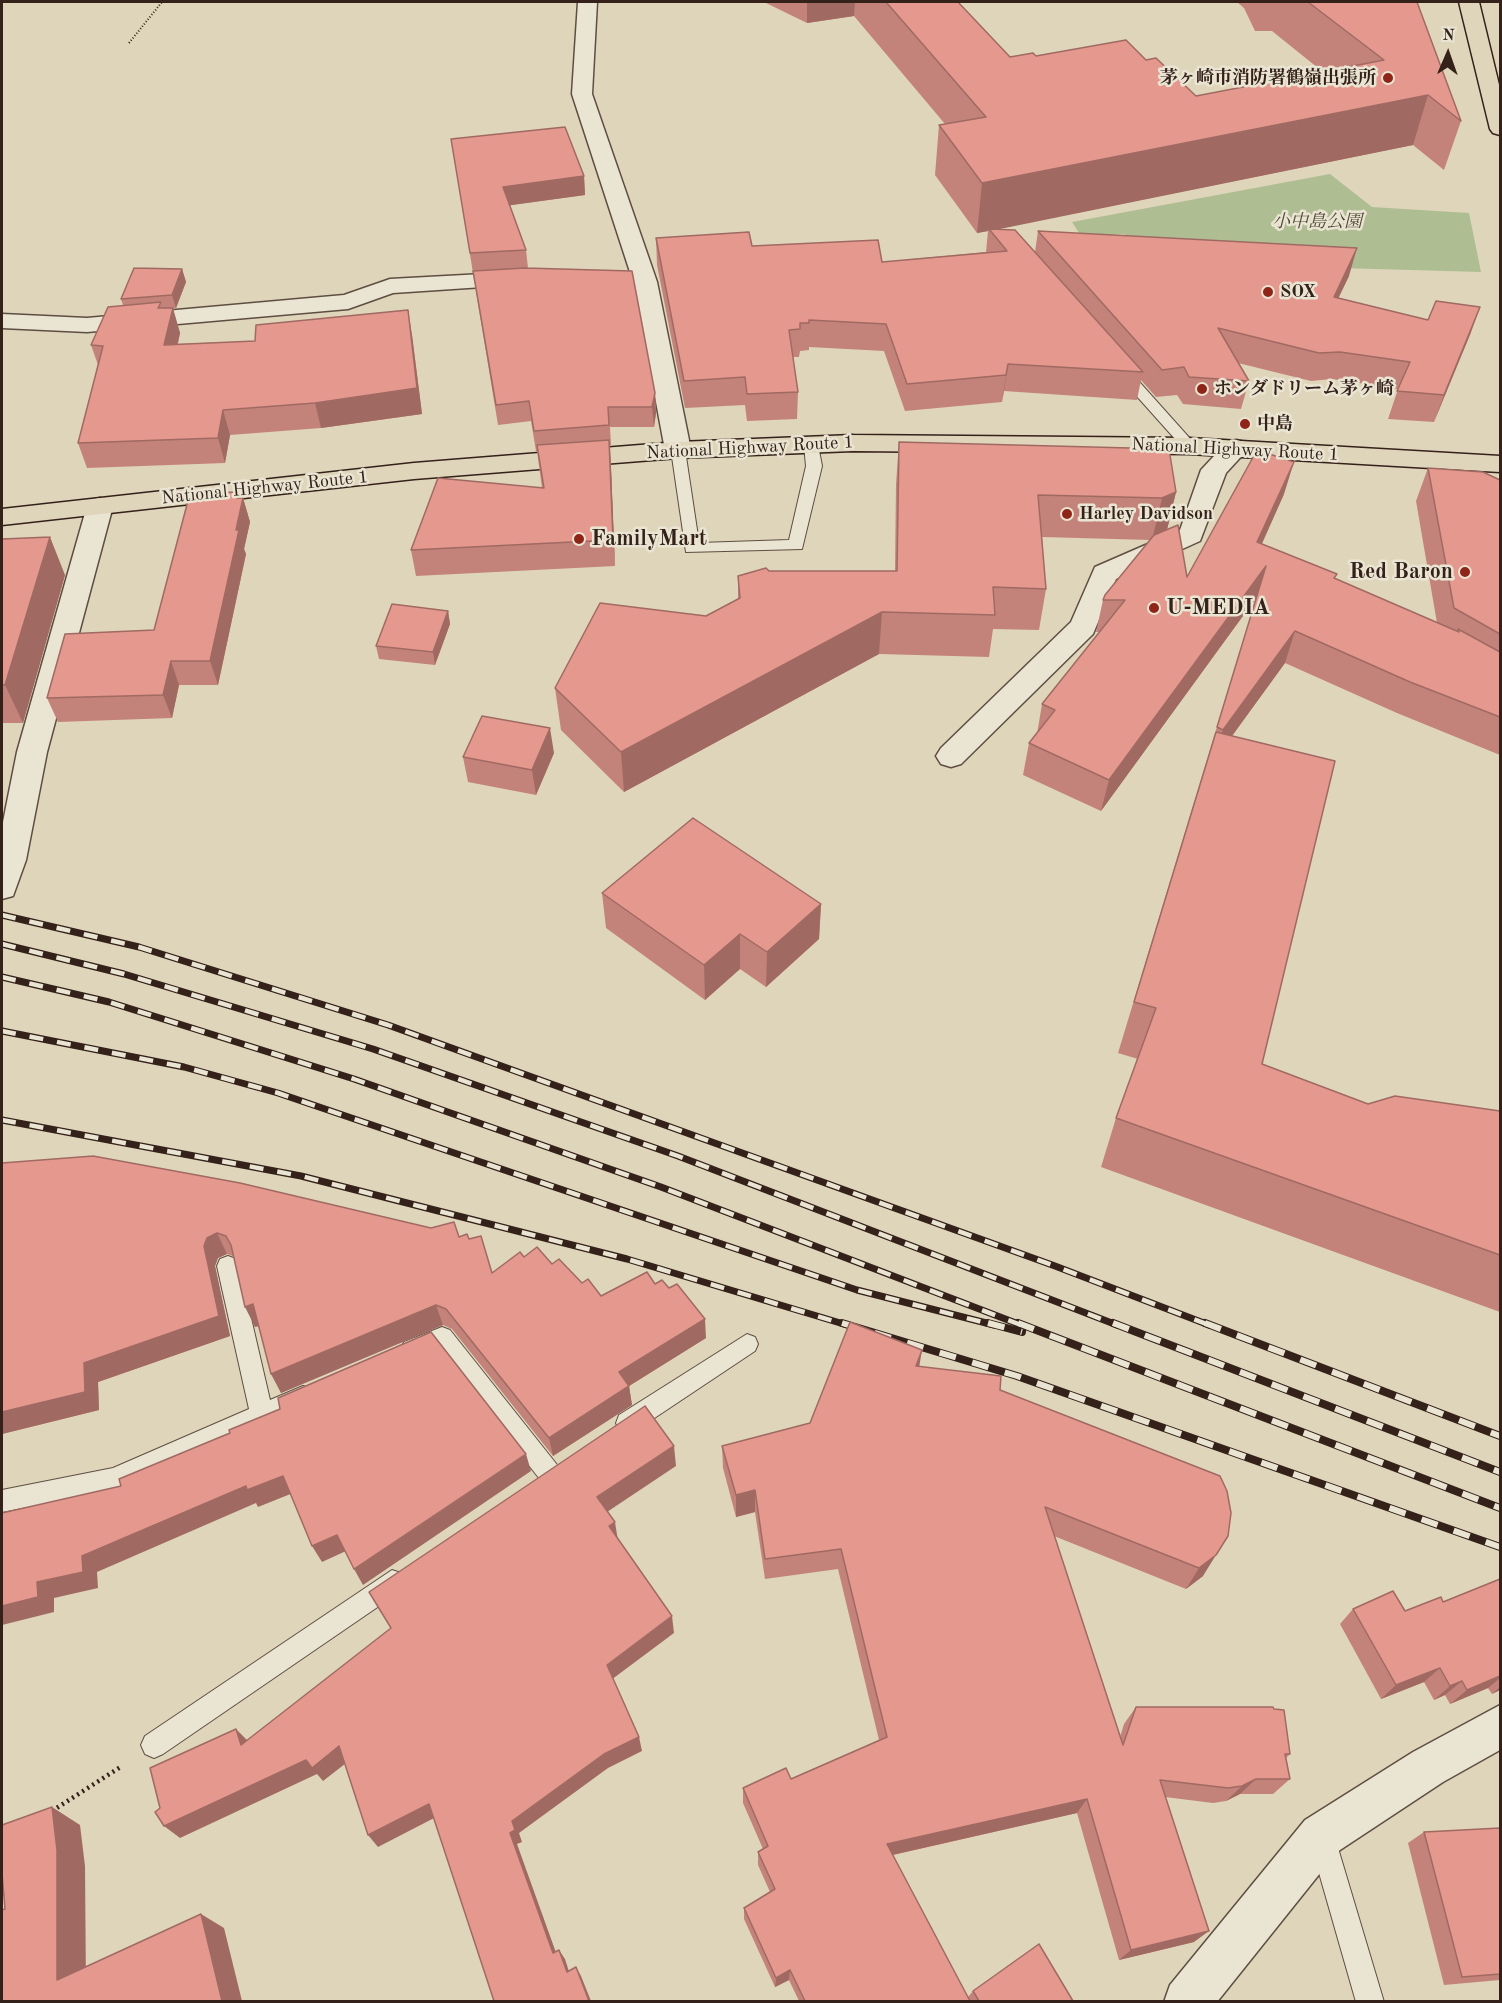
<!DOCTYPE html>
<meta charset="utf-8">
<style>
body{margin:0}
#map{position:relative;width:1502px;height:2003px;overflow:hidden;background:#dfd5ba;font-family:"Old Standard TT",serif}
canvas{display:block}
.frame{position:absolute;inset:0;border:3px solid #33211a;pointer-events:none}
.north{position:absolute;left:1418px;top:24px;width:60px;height:60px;-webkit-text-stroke:4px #eae4d2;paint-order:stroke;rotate:2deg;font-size:16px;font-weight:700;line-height:24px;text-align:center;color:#33211a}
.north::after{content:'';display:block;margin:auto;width:21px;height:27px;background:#33211a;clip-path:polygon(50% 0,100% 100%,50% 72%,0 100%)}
</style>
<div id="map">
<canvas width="1502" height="2003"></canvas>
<div class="frame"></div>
<div class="north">N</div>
</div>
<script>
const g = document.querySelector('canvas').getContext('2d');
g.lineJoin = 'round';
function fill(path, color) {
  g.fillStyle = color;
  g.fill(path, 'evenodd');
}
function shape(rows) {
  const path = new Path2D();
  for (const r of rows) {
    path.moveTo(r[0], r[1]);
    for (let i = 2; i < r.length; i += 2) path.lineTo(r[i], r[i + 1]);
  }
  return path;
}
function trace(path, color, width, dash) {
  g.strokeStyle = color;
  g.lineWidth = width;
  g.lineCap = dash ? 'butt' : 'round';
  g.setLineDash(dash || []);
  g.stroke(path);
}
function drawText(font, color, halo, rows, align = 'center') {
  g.font = font + ' "Old Standard TT","Noto Serif JP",serif';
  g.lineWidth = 5;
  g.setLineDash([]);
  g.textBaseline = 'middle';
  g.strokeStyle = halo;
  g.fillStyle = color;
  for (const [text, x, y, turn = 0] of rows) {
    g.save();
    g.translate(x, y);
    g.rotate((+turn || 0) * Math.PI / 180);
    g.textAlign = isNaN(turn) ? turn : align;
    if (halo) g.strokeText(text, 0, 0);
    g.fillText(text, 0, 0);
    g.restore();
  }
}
fill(shape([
 [1330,174,1372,207,1469,213,1481,272,1160,263,1124,234,1081,236,1072,222]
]), '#aebe92');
const service = shape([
 [1121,366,1126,367,1194,443,1196,446,1194,449,1184,449,1116,373,1114,370,1121,366],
 [811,440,818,445,822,466,802,549,686,552,671,450,673,447,678,445,685,450,699,543,789,540,806,466,804,445,811,440],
 [228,1256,236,1259,239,1266,270,1400,303,1386,311,1389,314,1397,311,1405,114,1490,2,1512,2,1490,113,1468,249,1409,217,1266,220,1259,228,1256],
 [442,1327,450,1330,558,1466,562,1474,558,1482,550,1485,542,1482,438,1349,412,1359,404,1356,401,1349,404,1342,442,1327],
 [747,1334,755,1337,758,1344,755,1351,635,1431,627,1434,619,1431,616,1423,619,1415,747,1334],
 [392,1570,401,1573,404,1582,401,1591,163,1754,154,1758,145,1754,141,1745,145,1736,392,1570],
 [1322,1825,1331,1829,1335,1838,1384,2002,1356,2002,1309,1838,1313,1829,1322,1825]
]);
const minor = shape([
 [578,2,597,2,592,94,657,282,691,450,687,456,678,458,669,456,665,450,635,289,590,288,582,286,578,281,582,276,590,274,631,275,572,94,578,2],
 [520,272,528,274,532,279,528,284,393,293,348,309,87,332,2,328,2,314,87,318,344,295,390,279,520,272],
 [1236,440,1245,442,1249,448,1226,473,1200,541,1116,579,1093,634,961,764,951,767,941,764,936,756,941,748,1071,622,1095,567,1180,530,1201,470,1227,442,1236,440],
 [100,498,109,500,113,506,47,752,26,860,13,896,2,899,2,827,17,752,87,506,91,500,100,498],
 [1500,1705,1500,1750,1443,1782,1337,1852,1217,2002,1164,2002,1170,1985,1305,1820,1413,1752,1500,1705]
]);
const primary = shape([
 [1459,2,1479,2,1500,89,1500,135,1493,133,1490,129,1459,2]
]);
const trunk = shape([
 [853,435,1189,438,1500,456,1500,472,1189,454,853,451,678,458,414,479,2,525,2,509,414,463,678,442,853,435]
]);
trace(service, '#5e4e42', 2);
trace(minor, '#5e4e42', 3);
trace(primary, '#33211a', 3);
trace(trunk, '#33211a', 3);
trace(shape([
 [129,43,162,2]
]), '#33211a', 2, [1, 2]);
trace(shape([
 [52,1811,122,1766]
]), '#33211a', 4.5, [2, 4]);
fill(service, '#eae4d2');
fill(minor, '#eae4d2');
fill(primary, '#dfd5ba');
fill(trunk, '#dfd5ba');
const railFar1 = shape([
 [2,915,139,947,388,1025,1055,1266,1209,1325],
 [2,944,124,974,373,1049,678,1156,1117,1325],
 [2,977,109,1002,354,1079,661,1187,1021,1325],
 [2,1031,184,1067,278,1093,857,1290,994,1325],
 [2,1120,301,1176,627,1259,847,1325]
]);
const rail = shape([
 [842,1323,1017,1376,1500,1547],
 [988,1323,1022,1332],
 [1018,1323,1500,1508],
 [1113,1323,1500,1472],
 [1205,1323,1500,1436]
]);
trace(railFar1, '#33211a', 7);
trace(rail, '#33211a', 8);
trace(railFar1, '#eae4d2', 4.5, [14]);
trace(rail, '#eae4d2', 6, [17]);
fill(shape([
 [764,2,958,2,1010,57,1036,56,1146,60,1196,96,1323,72,1272,31,1255,31,1244,8,1237,2,1417,2,1461,121,1444,170,1413,145,996,229,1035,252,1038,231,1349,276,1338,298,1428,320,1480,307,1434,422,1388,419,1398,389,1332,379,1311,381,1238,363,1249,381,1241,409,1183,404,1177,395,1156,397,1141,380,1137,400,1004,391,1002,402,905,411,884,351,809,347,809,350,800,351,799,357,793,357,798,392,797,419,747,421,745,405,685,408,657,265,656,238,752,246,882,262,986,252,988,231,977,233,935,175,939,125,945,124,854,16,807,23],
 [451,139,584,176,585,195,510,205,526,250,528,268,655,393,656,413,654,427,610,427,611,445,610,445,615,566,416,576,411,550,542,488,537,451,536,451,531,421,498,425],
 [182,269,186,282,176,308,172,308,180,333,178,344,412,335,422,414,321,428,230,435,225,463,87,468,78,443,98,365,91,345,123,305,121,299],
 [899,442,1176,492,1167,530,1187,577,1284,494,1262,544,1335,579,1437,623,1416,501,1428,468,1500,480,1500,755,1397,713,1285,663,1232,736,1262,1064,1368,1104,1500,1111,1500,1312,1101,1167,1116,1118,1138,1059,1118,1053,1256,598,1101,811,1023,775,1029,743,1037,734,1042,704,1100,632,1096,632,1103,600,1150,540,1042,537,1046,589,1039,630,993,629,989,657,879,654,624,792,561,730,555,688,706,616,738,599,738,576,769,571,895,571,896,484],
 [238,492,239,498,243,498,250,522,244,549,246,554,218,685,179,685,172,718,58,722,47,698,154,630],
 [2,539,65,575,23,723,2,723],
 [448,611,450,624,435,665,379,659,376,646],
 [554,753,536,795,468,782,463,757],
 [602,893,821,904,819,939,766,987,740,969,705,1000,606,928],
 [2,1163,469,1239,492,1273,524,1257,552,1264,601,1296,655,1284,706,1338,629,1386,632,1405,553,1456,452,1329,443,1325,281,1393,259,1326,255,1327,233,1256,227,1254,218,1258,215,1266,230,1336,98,1382,99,1410,2,1434],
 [919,1366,1000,1390,1220,1476,1203,1576,1186,1589,1054,1536,1120,1737,1124,1724,1136,1707,1290,1754,1286,1758,1290,1779,1273,1794,1240,1794,1226,1801,1213,1803,1165,1797,1194,1942,1119,1960,1077,1813,893,1855,968,1997,973,1991,1073,2001,799,2001,789,1980,775,1987,744,1919,744,1908,770,1892,758,1865,758,1852,763,1849,743,1803,743,1788,791,1779,879,1740,838,1569,765,1579,755,1512,736,1517,723,1468,722,1446,810,1423],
 [1500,1579,1500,1690,1492,1694,1488,1688,1450,1704,1445,1695,1434,1700,1424,1682,1381,1699,1340,1624,1353,1609,1405,1611,1443,1602],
 [1500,1828,1500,1980,1444,1985,1408,1843,1424,1832]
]), '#c4837a');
fill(shape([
 [807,2,855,2,854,16,807,23],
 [1428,95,1413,145,990,231,989,229,988,231,977,233,982,183],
 [584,176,585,195,505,206,503,187],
 [1357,248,1349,276,1326,324,1334,297],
 [182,269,186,282,176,308,172,295],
 [1480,307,1470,335,1434,422,1444,395],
 [173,308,180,333,171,370,164,345],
 [408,310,412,335,422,414,321,428,315,403],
 [1008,364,1004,391,1002,402,1006,375],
 [655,393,656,413,654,427,652,407],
 [223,410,230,435,225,463,218,438],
 [609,440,611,466,615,566,613,540],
 [1294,462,1284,494,1248,574,1257,542],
 [238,492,242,506,243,498,250,522,244,549,246,554,218,685,210,661,236,530],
 [1176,492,1166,534,1152,540,1162,498],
 [50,537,65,575,23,723,5,685],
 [1266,566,1256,598,1101,811,1109,780],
 [448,611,450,624,435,665,433,652],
 [882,612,879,654,624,792,621,752],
 [1295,631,1285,663,1213,762,1223,730],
 [171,661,179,685,172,718,163,695],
 [550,728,554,753,536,795,532,770],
 [821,904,819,939,766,987,767,952],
 [740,934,740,969,705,1000,704,965],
 [217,1233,227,1254,218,1258,215,1266,230,1336,98,1382,99,1410,2,1434,2,1412,84,1363,204,1246,207,1238],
 [253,1304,264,1324,255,1327,245,1307],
 [436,1305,443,1325,281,1393,271,1374],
 [705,1319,706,1338,629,1386,632,1405,553,1456,549,1438,619,1372],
 [922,1350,918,1374,916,1366],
 [674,1446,676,1466,601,1516,597,1497],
 [526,1454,531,1471,363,1585,354,1569],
 [283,1476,293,1493,258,1507,256,1503,97,1572,98,1588,54,1598,54,1612,2,1625,2,1606,37,1582,82,1556,246,1486],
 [755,1490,755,1512,736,1517,736,1495],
 [615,1522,618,1541,609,1526],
 [337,1535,346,1551,322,1562,312,1546],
 [1216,1555,1203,1576,1186,1589,1199,1568],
 [672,1616,674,1633,611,1680,607,1665],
 [1440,1668,1424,1682,1381,1699,1396,1685],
 [1500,1676,1500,1678,1488,1688,1450,1704,1467,1690],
 [1462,1681,1445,1695,1434,1700,1450,1686],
 [1500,1687,1500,1690,1492,1694],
 [236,1729,250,1743,241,1745],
 [639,1737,642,1751,608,1768,519,1833,522,1842,517,1844,559,1961,553,1953,510,1833,512,1821,604,1754],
 [339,1746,350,1760,323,1781,317,1774,180,1838,164,1826,306,1760],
 [1256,1779,1240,1794,1226,1801,1242,1786],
 [1087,1799,1077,1813,883,1857,887,1844],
 [429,1804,438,1816,378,1847,368,1835],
 [52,1807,80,1825,85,1866,86,1992,57,1980],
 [201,1914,224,1928,242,2001,222,2001],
 [1209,1931,1194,1942,1119,1960,1131,1950],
 [559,1950,565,1959,572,1981,567,1972],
 [576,1967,581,1976,591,2001,589,2001],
 [790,1970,789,1980,775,1987,776,1978]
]), '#a06a63');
const building = shape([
 [886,2,958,2,1010,57,1033,53,1036,56,1126,40,1146,60,1156,58,1196,96,1384,60,1308,2,1417,2,1461,121,1428,95,982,183,939,125,986,117,886,2],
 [565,127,584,176,503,187,526,250,470,253,451,139,565,127],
 [989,229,1015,230,1143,372,1008,364,1006,375,907,384,886,324,809,320,809,323,800,323,800,329,789,330,798,392,747,394,745,377,684,381,656,238,749,232,752,246,878,240,882,262,1007,251,989,229],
 [1038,231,1357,248,1334,297,1428,320,1436,301,1480,307,1444,395,1397,391,1410,362,1340,352,1319,353,1218,328,1249,381,1189,377,1184,367,1162,370,1038,231],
 [134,268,182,269,172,295,121,299,134,268],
 [525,268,632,271,655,393,652,407,608,407,609,425,534,431,529,401,496,405,473,271,525,268],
 [161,302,158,308,173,308,164,345,255,341,256,325,408,310,417,388,315,403,223,410,218,438,78,443,103,346,91,345,108,307,161,302],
 [609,440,613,540,411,550,438,478,544,488,537,445,609,440],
 [899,442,1169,449,1176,492,1162,498,1038,495,1046,589,993,587,995,615,882,612,621,752,555,688,600,603,706,616,740,598,738,576,766,568,769,571,897,571,899,442],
 [1257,450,1294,462,1257,542,1337,574,1334,578,1459,632,1458,629,1500,652,1500,717,1410,682,1295,631,1223,730,1217,727,1266,566,1109,780,1029,743,1055,710,1042,704,1125,600,1103,600,1105,595,1154,535,1178,525,1187,577,1257,450],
 [1428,468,1483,472,1500,480,1500,634,1454,608,1428,468],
 [238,492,237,498,243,498,236,530,239,530,210,661,171,661,163,695,47,698,65,634,154,630,190,493,238,492],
 [50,537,5,685,2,685,2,539,50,537],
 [392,604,448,611,433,652,376,646,392,604],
 [482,716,550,728,532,770,463,757,482,716],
 [1216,732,1335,761,1262,1064,1368,1104,1395,1096,1500,1111,1500,1255,1116,1118,1156,1008,1134,1002,1216,732],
 [693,818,821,904,767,952,740,934,704,965,602,893,693,818],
 [93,1156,240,1183,431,1228,454,1222,459,1237,467,1234,469,1239,481,1236,492,1273,520,1252,524,1257,537,1247,552,1264,559,1259,582,1283,588,1279,601,1296,647,1272,655,1284,662,1280,669,1288,677,1284,705,1319,619,1372,629,1386,549,1438,446,1309,436,1305,271,1374,253,1304,245,1307,231,1245,226,1236,217,1233,207,1238,204,1246,219,1316,84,1363,85,1392,2,1412,2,1163,93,1156],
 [850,1322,922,1350,916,1366,1001,1376,1000,1390,1220,1476,1227,1491,1231,1513,1228,1536,1216,1555,1199,1568,1045,1507,1123,1745,1136,1707,1273,1707,1274,1709,1284,1710,1290,1754,1285,1754,1290,1779,1256,1779,1242,1786,1228,1788,1160,1780,1209,1931,1131,1950,1087,1799,887,1844,970,2001,805,2001,790,1970,776,1978,744,1908,775,1889,758,1852,768,1846,743,1788,786,1768,791,1779,887,1737,841,1549,765,1559,755,1490,736,1495,722,1446,810,1423,850,1322],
 [431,1332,526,1454,354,1569,337,1535,312,1546,283,1476,247,1490,246,1486,82,1556,83,1572,37,1582,38,1597,2,1606,2,1513,121,1486,119,1479,230,1433,229,1430,280,1409,278,1398,431,1332],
 [645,1406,674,1446,597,1497,615,1522,609,1526,672,1616,607,1665,639,1737,604,1754,512,1821,515,1830,510,1833,553,1953,559,1950,567,1972,576,1967,589,2001,494,2001,429,1804,368,1835,339,1746,312,1768,306,1760,164,1826,155,1812,160,1808,150,1768,236,1729,241,1745,391,1628,369,1592,645,1406],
 [1500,1579,1500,1676,1467,1690,1462,1681,1450,1686,1440,1668,1396,1685,1353,1609,1393,1591,1405,1611,1441,1597,1443,1602,1500,1579],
 [52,1807,57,1850,57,1980,201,1914,222,2001,2,2001,2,1910,5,1909,2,1873,2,1825,52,1807],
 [1500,1828,1500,1974,1462,1977,1424,1832,1500,1828],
 [1039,1944,1073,2001,979,2001,973,1991,1039,1944]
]);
fill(building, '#e4988e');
trace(building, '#a06a63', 1.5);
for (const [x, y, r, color] of [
 [1388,78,6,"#8f2418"],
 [1268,292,6,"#8f2418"],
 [1202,389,6,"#8f2418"],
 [1245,424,6,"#8f2418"],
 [1067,514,6,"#8f2418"],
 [579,539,6,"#8f2418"],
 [1465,572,6,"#8f2418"],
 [1154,608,6,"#8f2418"]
]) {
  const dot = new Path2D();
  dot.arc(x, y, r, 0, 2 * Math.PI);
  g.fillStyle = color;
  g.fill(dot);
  trace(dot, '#eae4d2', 2);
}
drawText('bold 18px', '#33211a', '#eae4d2', [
 ["茅ヶ崎市消防署鶴嶺出張所",1376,78,"right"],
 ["SOX",1280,292],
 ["ホンダドリーム茅ヶ崎",1214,389],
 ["中島",1257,424],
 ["Harley Davidson",1079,514]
], 'left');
drawText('italic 18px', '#524838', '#eae4d2', [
 ["小中島公園",1317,222]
]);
drawText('18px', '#33211a', '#eae4d2', [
 ["National Highway Route 1",750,448,-3],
 ["National Highway Route 1",1235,450,3],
 ["National Highway Route 1",265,488,-6]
]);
drawText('bold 22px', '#33211a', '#eae4d2', [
 ["FamilyMart",591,539],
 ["Red Baron",1453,572,"right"],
 ["U-MEDIA",1166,608]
], 'left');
</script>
